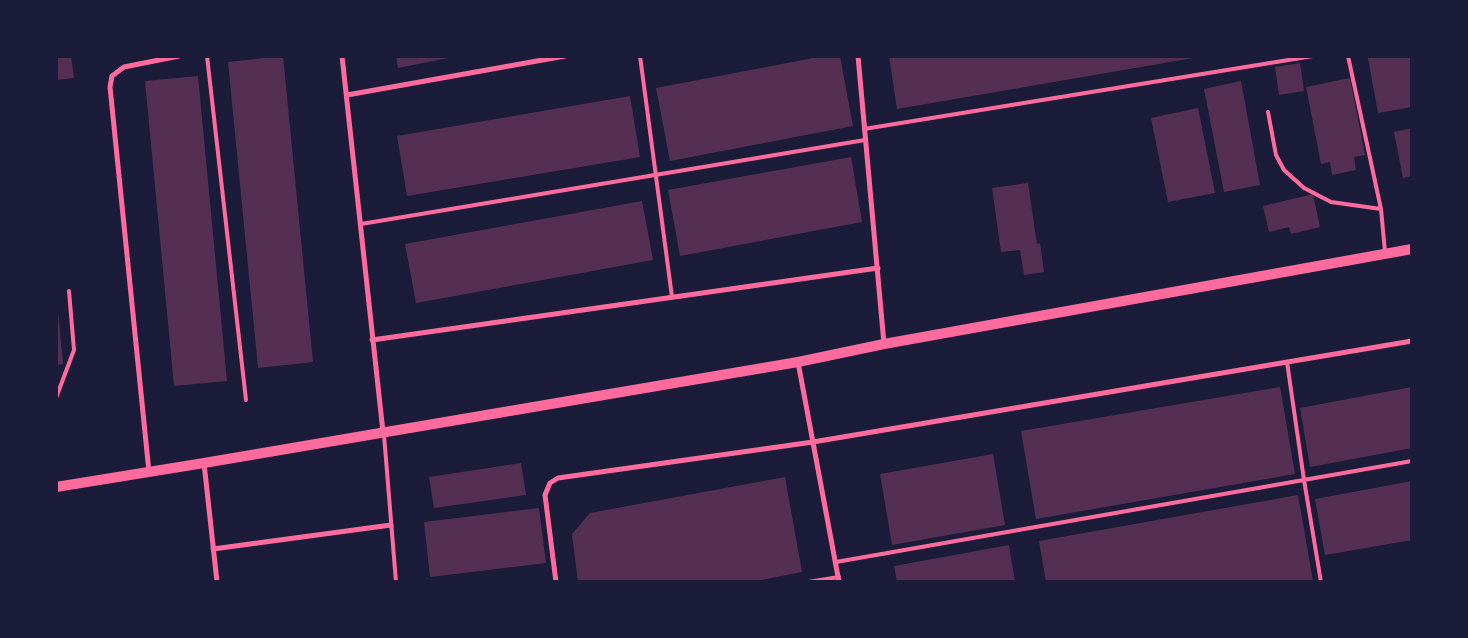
<!DOCTYPE html>
<style>
body{margin:0}
#map{position:relative;width:1468px;height:638px;overflow:hidden;background:#1b1b3a;font-family:Overpass,sans-serif}
canvas{display:block}
.frame{position:absolute;inset:0;border:58px solid #1b1b3a;pointer-events:none}
</style>
<div id="map">
<canvas width="1468" height="638"></canvas>
<div class="frame"></div>
</div>
<script>
const g = document.querySelector('canvas').getContext('2d');
g.lineJoin = 'round';
function fill(path, color) {
  g.fillStyle = color;
  g.fill(path, 'evenodd');
}
function shape(rows) {
  const path = new Path2D();
  for (const r of rows) {
    path.moveTo(r[0], r[1]);
    for (let i = 2; i < r.length; i += 2) path.lineTo(r[i], r[i + 1]);
  }
  return path;
}
function trace(path, color, width, dash) {
  g.strokeStyle = color;
  g.lineWidth = width;
  g.lineCap = dash ? 'butt' : 'round';
  g.setLineDash(dash || []);
  g.stroke(path);
}
fill(shape([
 [56,56,71,56,74,78,56,80],
 [283,56,313,362,258,368,228,62],
 [396,56,453,56,453,57,398,68],
 [824,56,840,56,853,126,670,161,656,88],
 [889,56,1199,56,1199,57,897,109],
 [1374,56,1412,56,1412,107,1378,113,1368,58],
 [1300,63,1304,91,1279,95,1275,67],
 [198,76,227,381,174,386,145,81],
 [1350,78,1365,155,1354,157,1356,170,1332,175,1330,162,1321,164,1306,87],
 [1241,81,1260,185,1224,192,1204,89],
 [630,96,640,157,407,196,397,136],
 [1198,108,1215,193,1168,202,1151,118],
 [1412,128,1412,176,1403,178,1394,132],
 [851,157,862,222,680,256,668,190],
 [1028,183,1037,244,1040,243,1044,272,1024,275,1020,250,1001,252,992,188],
 [1313,194,1320,227,1291,234,1289,227,1269,232,1263,206],
 [642,201,653,260,416,303,405,244],
 [56,312,58,312,63,364,56,365],
 [1280,387,1295,474,1036,519,1021,431],
 [1412,387,1412,448,1310,467,1300,408],
 [993,454,1005,525,892,545,880,474],
 [521,463,526,495,434,508,429,477],
 [785,477,802,572,751,582,578,582,572,534,590,513],
 [1412,481,1412,540,1325,555,1315,499],
 [1298,495,1313,581,1046,582,1039,541],
 [539,508,546,563,430,577,424,522],
 [1009,545,1015,582,897,582,894,566]
]), '#542f53');
trace(shape([
 [207,56,246,400],
 [640,56,672,297],
 [1348,56,1381,209,1385,252],
 [1268,112,1276,155,1284,170,1304,188,1331,202,1381,209],
 [864,129,1313,56],
 [361,224,865,140],
 [1287,362,1304,480,1321,582],
 [56,398,74,350,69,291],
 [384,435,396,582],
 [836,562,1412,461],
 [808,582,839,577]
]), '#ff6b9d', 4);
trace(shape([
 [342,56,383,432],
 [858,56,884,344],
 [347,95,565,56],
 [372,340,878,268],
 [798,362,839,582],
 [204,463,217,582],
 [149,472,110,87,112,76,124,67,179,56],
 [213,549,391,525],
 [556,582,545,495,550,483,558,478,813,442,1412,341]
]), '#ff6b9d', 5);
trace(shape([
 [56,487,204,463,798,362,884,344,1412,249]
]), '#ff6b9d', 10);
</script>
